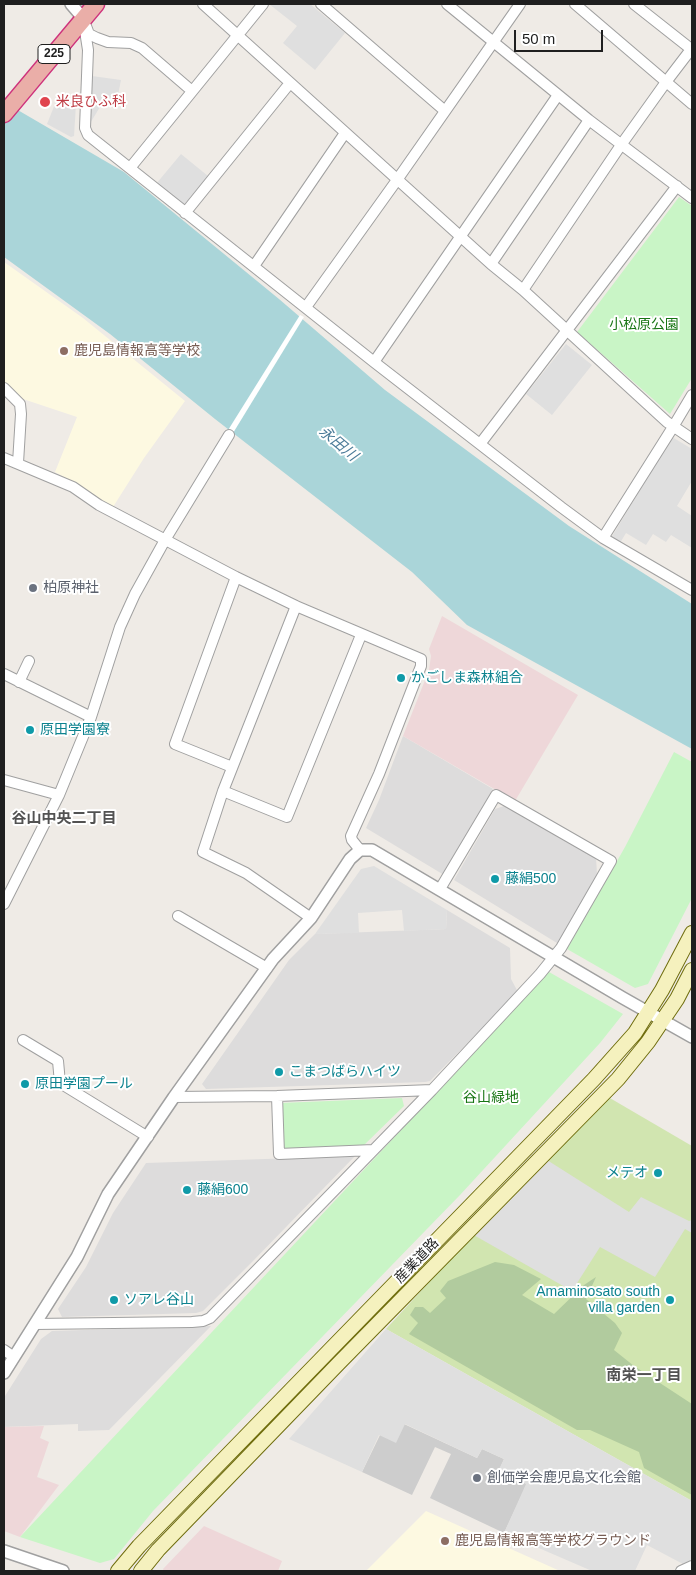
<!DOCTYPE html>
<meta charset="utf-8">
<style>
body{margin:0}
#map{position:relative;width:696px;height:1575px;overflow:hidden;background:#efebe6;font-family:Helvetica,sans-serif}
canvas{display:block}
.frame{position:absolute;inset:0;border:5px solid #1f1f1f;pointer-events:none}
.scale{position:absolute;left:514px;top:30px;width:89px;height:22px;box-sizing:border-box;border:2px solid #1f1f1f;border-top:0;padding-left:6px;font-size:15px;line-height:18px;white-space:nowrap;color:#1f1f1f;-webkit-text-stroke:4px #fff;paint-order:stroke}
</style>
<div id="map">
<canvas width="696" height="1575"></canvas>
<div class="frame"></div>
<div class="scale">50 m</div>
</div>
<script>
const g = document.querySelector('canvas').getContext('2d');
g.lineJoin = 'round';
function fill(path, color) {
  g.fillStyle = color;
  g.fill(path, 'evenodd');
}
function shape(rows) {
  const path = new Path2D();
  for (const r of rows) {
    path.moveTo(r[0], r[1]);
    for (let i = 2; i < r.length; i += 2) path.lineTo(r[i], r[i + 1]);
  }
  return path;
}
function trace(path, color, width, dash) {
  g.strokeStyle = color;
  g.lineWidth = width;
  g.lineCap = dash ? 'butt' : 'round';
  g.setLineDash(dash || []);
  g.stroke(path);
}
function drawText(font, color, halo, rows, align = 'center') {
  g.font = font + ' Helvetica,"Noto Sans JP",sans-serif';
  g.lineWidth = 4;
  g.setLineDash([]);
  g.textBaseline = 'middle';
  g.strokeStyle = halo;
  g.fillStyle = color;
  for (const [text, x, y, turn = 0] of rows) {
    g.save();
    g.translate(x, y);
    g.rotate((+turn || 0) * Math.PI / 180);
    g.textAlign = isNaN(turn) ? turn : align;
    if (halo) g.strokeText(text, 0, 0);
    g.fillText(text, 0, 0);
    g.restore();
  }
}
fill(shape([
 [403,736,493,789,444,875,366,828,379,800],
 [507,805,596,857,597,875,570,924,557,943,454,880,495,809],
 [447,910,510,948,511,979,518,992,430,1081,425,1082,206,1089,202,1084,289,960,315,934,446,929],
 [355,1156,254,1260,203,1311,196,1313,62,1317,58,1309,86,1267,113,1213,146,1163],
 [211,1326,109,1430,78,1431,78,1424,4,1427,5,1396,41,1339,52,1331]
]), '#dddcdc');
fill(shape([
 [442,616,578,695,515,801,403,736,429,670,431,656,429,649],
 [44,1426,40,1438,49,1442,37,1477,59,1485,20,1537,4,1531,4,1427],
 [204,1526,282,1561,278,1571,164,1571,163,1569]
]), '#eed7d9');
fill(shape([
 [4,262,83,318,185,401,144,458,113,507,75,483,55,472,77,417,20,398,4,384],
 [426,1511,560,1571,366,1571]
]), '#fdf9e1');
fill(shape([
 [404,1424,477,1458,482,1449,504,1459,499,1471,527,1484,504,1533,430,1498,451,1454,435,1447,412,1495,362,1472,380,1435]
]), '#cdcdcd');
fill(shape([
 [603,1094,692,1146,692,1501,386,1329]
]), '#d1e5b0');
fill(shape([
 [495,1262,514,1265,541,1279,522,1295,554,1314,584,1285,596,1277,586,1299,615,1323,622,1333,614,1350,634,1366,692,1404,692,1495,644,1468,639,1452,590,1430,577,1430,409,1334,418,1323,410,1315,415,1307,423,1307,430,1313,446,1298,440,1291,448,1281]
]), '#b1cb9e');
fill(shape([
 [679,197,692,206,692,378,670,414,577,332],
 [674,752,692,762,692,898,648,984,635,988,567,949,625,847],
 [549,972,623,1014,600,1043,460,1195,153,1511,114,1559,100,1563,20,1537],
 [402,1098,404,1106,362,1147,286,1150,282,1147,280,1103]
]), '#c9f5c6');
fill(shape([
 [269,4,310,4,345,33,315,70,283,43,297,26],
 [92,76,121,80,116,105,103,102,89,125],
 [57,99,76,104,74,136,71,137,47,124],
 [181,154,208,176,183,206,156,184],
 [566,344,592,365,552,415,526,394],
 [672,437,692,449,692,481,677,506,692,516,692,548,671,535,666,542,653,534,646,545,626,533,620,543,611,538],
 [374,866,447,910,446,929,404,931,402,910,358,913,359,933,315,934,361,869],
 [547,1160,629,1212,641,1197,689,1221,692,1220,692,1233,685,1229,655,1277,600,1247,572,1291,472,1234],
 [386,1329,692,1501,692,1560,683,1564,647,1545,635,1571,592,1571,504,1533,526,1484,498,1471,504,1459,482,1449,477,1458,405,1424,396,1443,379,1435,362,1472,289,1439]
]), '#dfdfdf');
fill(shape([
 [4,102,124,172,279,299,385,390,569,526,692,604,692,749,467,625,412,572,215,419,110,334,4,257]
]), '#aad5d9');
fill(shape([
 [300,315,304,317,230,438,225,435]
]), '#fff');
const minor = shape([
 [203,4,491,264,523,290,667,422,692,439],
 [321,4,445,111],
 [447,4,589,120,692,198],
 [575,4,692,104],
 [634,4,691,49],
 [83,18,88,50,85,128,88,135,374,362,561,507,603,538,692,590],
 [86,26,89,34,97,38,108,42,131,43,142,48,192,91],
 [130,168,263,4],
 [185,213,290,83],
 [491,264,589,120],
 [254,266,345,133],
 [523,290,621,145,666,82,692,48],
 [306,307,397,180,520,4],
 [374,362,558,95],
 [4,388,20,404,21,414,18,463],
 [480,444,677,186],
 [4,458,73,487,99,505,236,577,296,606,421,659,421,666,379,774,351,836,352,840,360,850],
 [603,538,673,427,692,395],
 [296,606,223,791,203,852,246,873,311,918],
 [4,674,91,717],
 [19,682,29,661],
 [232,767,175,744,236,577],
 [4,780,59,795],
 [223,791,287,817,361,635],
 [4,904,59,795,91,717,120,627,135,594,165,540,229,435],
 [178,916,267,968],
 [23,1040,58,1061,60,1083,148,1137],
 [277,1096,279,1154,373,1150],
 [174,1097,277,1096,432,1090],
 [35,1324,192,1322,203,1321,210,1318,432,1090,540,974,561,948,611,861,496,795,440,889],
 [4,1350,14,1357],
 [681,1571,692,1566]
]);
const tertiary = shape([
 [71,4,83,18],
 [4,1373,77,1257,108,1194,174,1097,273,959,311,918,350,859,360,850,372,850,623,998,692,1037],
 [4,1551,63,1571]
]);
const secondary = shape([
 [118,1571,139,1546,594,1079,635,1033,662,990,692,933],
 [141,1571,158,1550,338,1364,618,1079,648,1042,677,999,692,970]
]);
const trunk = shape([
 [4,114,96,4]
]);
trace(minor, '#a0a0a0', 12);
trace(tertiary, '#a0a0a0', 14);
trace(secondary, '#6f6d0d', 16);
trace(trunk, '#ce327c', 19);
trace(minor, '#fff', 10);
trace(tertiary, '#fff', 11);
trace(secondary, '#f5f1be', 14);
trace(trunk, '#eaaea8', 16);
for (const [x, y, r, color] of [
 [45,102,6,"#e0444e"],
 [64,351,5,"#8d6e63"],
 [33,588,5,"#6b7280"],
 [401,678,5,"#0f9aa8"],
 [30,730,5,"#0f9aa8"],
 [495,879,5,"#0f9aa8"],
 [279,1072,5,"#0f9aa8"],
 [25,1084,5,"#0f9aa8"],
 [658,1173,5,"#0f9aa8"],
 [187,1190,5,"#0f9aa8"],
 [114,1300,5,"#0f9aa8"],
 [670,1300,5,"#0f9aa8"],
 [477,1478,5,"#6b7280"],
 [445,1541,5,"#8d6e63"]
]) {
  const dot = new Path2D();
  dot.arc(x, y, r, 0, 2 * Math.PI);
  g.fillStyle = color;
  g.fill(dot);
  trace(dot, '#fff', 2);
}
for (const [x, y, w] of [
 [54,54,32]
]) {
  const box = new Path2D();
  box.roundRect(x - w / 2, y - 9.5, w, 19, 4);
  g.fillStyle = '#fff';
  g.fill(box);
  trace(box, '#1f1f1f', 1);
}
drawText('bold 12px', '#1f1f1f', null, [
 ["225",54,54]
]);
drawText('14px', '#be3a42', '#fff', [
 ["米良ひふ科",56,102]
], 'left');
drawText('14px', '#187614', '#fff', [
 ["小松原公園",644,325],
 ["谷山緑地",491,1098]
]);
drawText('14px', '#785e54', '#fff', [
 ["鹿児島情報高等学校",74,351],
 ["鹿児島情報高等学校グラウンド",455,1541]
], 'left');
drawText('14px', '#5b616d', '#fff', [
 ["柏原神社",43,588],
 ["創価学会鹿児島文化会館",487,1478]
], 'left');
drawText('14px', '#0d838f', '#fff', [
 ["かごしま森林組合",411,678],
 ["原田学園寮",40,730],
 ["藤絹500",505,879],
 ["こまつばらハイツ",289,1072],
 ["原田学園プール",35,1084],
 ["メテオ",648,1173,"right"],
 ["藤絹600",197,1190],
 ["Amaminosato south",660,1292,"right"],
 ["villa garden",660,1308,"right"],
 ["ソアレ谷山",124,1300]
], 'left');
drawText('14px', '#1f1f1f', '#fff', [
 ["産業道路",417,1261,-46]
]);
drawText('italic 15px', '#4c7c99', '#fff', [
 ["永田川",338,444,40]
]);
drawText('bold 15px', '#525252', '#fff', [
 ["谷山中央二丁目",64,819],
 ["南栄一丁目",644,1376]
]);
</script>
